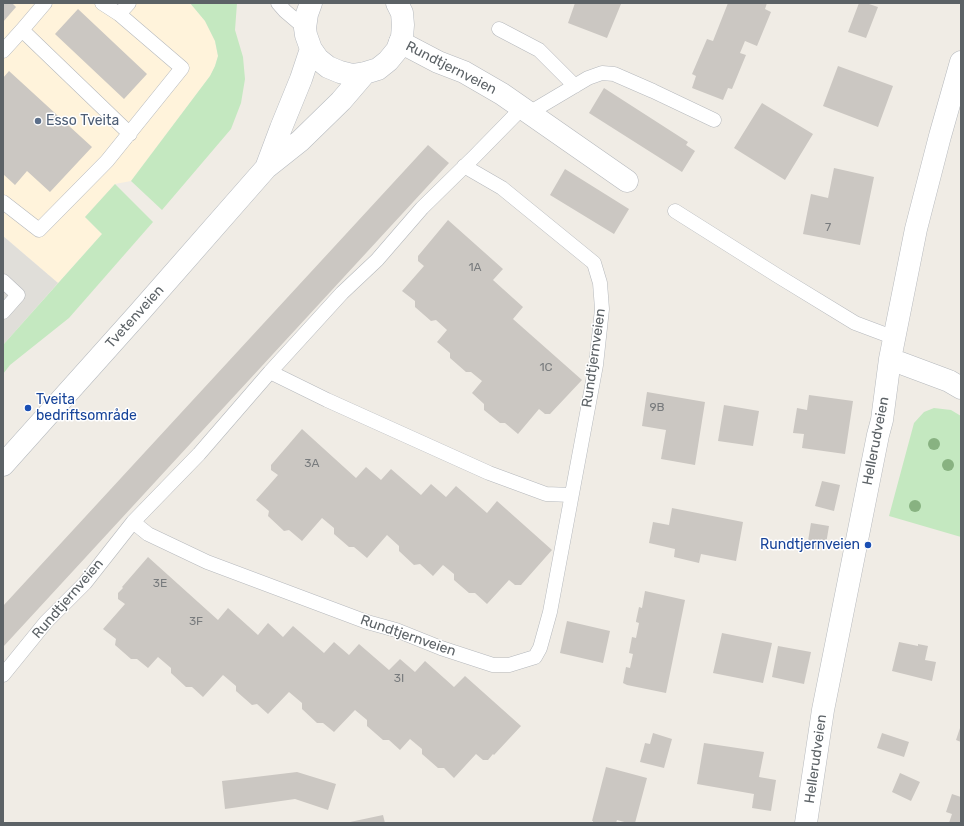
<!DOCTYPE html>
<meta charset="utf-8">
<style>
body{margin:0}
#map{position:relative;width:964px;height:826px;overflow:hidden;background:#f0ece5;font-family:Rubik,sans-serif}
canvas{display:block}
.frame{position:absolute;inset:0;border:4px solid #5c6266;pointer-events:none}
</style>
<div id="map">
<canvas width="964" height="826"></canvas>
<div class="frame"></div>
</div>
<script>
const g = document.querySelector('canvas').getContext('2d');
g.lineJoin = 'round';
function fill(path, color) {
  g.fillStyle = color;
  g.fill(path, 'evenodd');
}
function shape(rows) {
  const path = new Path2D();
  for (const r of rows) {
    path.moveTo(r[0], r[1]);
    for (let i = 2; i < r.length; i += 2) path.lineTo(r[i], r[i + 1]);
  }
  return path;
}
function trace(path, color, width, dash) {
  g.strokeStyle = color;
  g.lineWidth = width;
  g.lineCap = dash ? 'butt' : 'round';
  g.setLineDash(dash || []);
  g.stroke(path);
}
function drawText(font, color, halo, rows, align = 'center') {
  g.font = font + ' Rubik,sans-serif';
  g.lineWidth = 3;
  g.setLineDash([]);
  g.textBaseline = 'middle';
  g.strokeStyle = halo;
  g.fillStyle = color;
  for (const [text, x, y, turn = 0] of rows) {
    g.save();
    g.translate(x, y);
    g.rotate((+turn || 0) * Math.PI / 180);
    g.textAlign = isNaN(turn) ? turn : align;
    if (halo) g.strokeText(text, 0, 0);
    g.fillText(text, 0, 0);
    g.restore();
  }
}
fill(shape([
 [3,3,190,3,205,21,215,41,218,56,215,66,210,76,131,181,115,184,85,217,102,234,58,283,3,236]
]), '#fff3db');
fill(shape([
 [3,236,58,283,3,345]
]), '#e0ded9');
fill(shape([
 [190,3,237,3,235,30,243,57,245,79,241,103,231,129,162,210,131,181,210,76,215,66,218,56,215,41,205,21],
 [115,184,153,222,69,318,10,365,3,374,3,345,102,234,85,217],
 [934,408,951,410,961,416,961,537,889,516,914,423,924,412]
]), '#c4e8c0');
fill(shape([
 [3,3,12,3,16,7,3,22],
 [575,3,621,4,607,38,568,23],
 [728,3,767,3,765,9,771,12,757,46,745,41,740,53,746,55,732,89,728,88,723,100,692,88,696,76,692,74,707,39,713,41],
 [859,3,866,3,878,7,866,38,848,32],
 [78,9,147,74,124,99,55,34],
 [838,66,893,86,878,127,823,106],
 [9,71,92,147,50,192,27,171,15,185,3,174,3,78],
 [604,88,688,142,686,145,695,151,682,172,589,113],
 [762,103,813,134,785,180,734,148],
 [428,145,449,163,3,647,3,606],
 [834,168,874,177,860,245,803,234,811,194,828,198],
 [565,169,629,209,614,234,550,195],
 [448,220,503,269,493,280,523,307,513,319,582,380,550,414,545,414,539,409,518,434,505,423,500,423,484,410,484,404,472,393,482,381,471,372,466,372,450,358,450,353,437,342,447,330,436,320,431,321,415,307,415,301,402,291,424,266,418,261,418,256],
 [647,392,705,402,695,465,661,459,666,430,642,426],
 [809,395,853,401,845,454,802,448,804,434,793,433,797,408,807,410],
 [724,405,759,411,753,446,718,441],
 [302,429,356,478,366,467,381,480,391,469,421,495,431,484,446,497,456,486,487,513,497,501,552,550,521,585,515,585,509,580,487,604,475,593,469,593,454,580,454,574,443,565,433,576,420,564,414,565,399,551,399,546,387,535,367,558,354,547,349,547,334,534,334,528,322,518,302,541,289,530,284,531,268,516,269,511,256,500,278,475,271,470,271,465],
 [822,481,840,485,834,511,815,506],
 [672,508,743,522,736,561,701,554,699,563,674,557,675,549,649,543,653,522,669,525],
 [811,523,829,526,825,550,807,547],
 [148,557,218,620,228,608,258,635,268,623,283,637,293,626,324,653,334,642,349,655,359,644,389,670,400,659,415,672,425,661,454,687,465,676,521,726,494,755,493,754,488,760,483,760,476,754,454,778,444,768,438,768,422,754,422,749,410,739,400,750,389,740,383,740,367,726,367,720,355,710,334,732,323,723,317,723,302,709,302,703,289,692,268,714,257,704,252,705,236,691,236,686,223,675,203,697,192,687,186,687,171,673,171,668,158,657,148,668,137,659,131,659,115,645,116,639,103,629,125,604,118,599,118,593,123,588,122,587],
 [645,591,685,600,666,693,627,685,623,683,626,667,630,668,633,654,629,653,632,637,636,638,639,623,636,622,636,621,639,607,642,608],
 [567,621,610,631,603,663,560,653],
 [722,633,772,643,763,683,713,673],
 [899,642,918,646,918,644,928,646,925,660,936,662,932,681,892,671],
 [778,646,811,652,804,684,772,677],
 [961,725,961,742,956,740],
 [653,733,672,739,664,768,640,762,645,743,650,744],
 [882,733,909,742,904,757,877,748],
 [704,743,764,752,759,777,776,780,771,811,752,808,754,794,697,784],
 [606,767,647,778,635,823,628,823,617,820,616,823,593,823,593,821,592,821],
 [297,772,336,784,328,810,295,799,225,809,222,781],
 [900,773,920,782,911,801,892,792],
 [952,794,961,797,961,823,949,823,952,814,946,812],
 [383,815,385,823,350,823,350,822]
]), '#cbc7c2');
const service = shape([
 [45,3,22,30,130,134],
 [102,3,119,14,129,3],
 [278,3,285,11,305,28],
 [499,29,539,50,575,86],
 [3,51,22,30],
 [529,113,588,78,602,73,614,74,653,91,714,120],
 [3,202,39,230,107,161,182,68,119,14],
 [675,211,778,276,855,323,895,338],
 [3,281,18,295,3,312],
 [270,372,327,400,489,473,546,494,571,495],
 [133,522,148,534,207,562,367,622,396,630,441,648,493,665,509,665,535,657,540,648,550,612,596,365,602,309,600,283,594,263,502,188,464,166],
 [3,675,46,622,85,583,133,522,199,454,270,372,342,293,377,260,422,208,475,156,522,108]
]);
const minor = shape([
 [400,42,438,62,464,72,502,94,627,181],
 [890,359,949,381,961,388],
 [806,823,823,710,878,435,882,420,890,359,916,229,940,136,961,62]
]);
const secondary = shape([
 [311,3,307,14,305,28,306,35,311,49,318,59,328,67,340,72,352,75,365,73,378,69,388,61,397,50,402,37,403,25,402,13,397,3],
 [266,168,281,128,301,79,311,49],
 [3,465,138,314,266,168,300,141,341,101,365,73]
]);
trace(service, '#b5b8bc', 15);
trace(minor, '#b5b8bc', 23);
trace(secondary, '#b6babf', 23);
trace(service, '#fff', 14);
trace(minor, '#fff', 22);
trace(secondary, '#fff', 22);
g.fillStyle = '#88b281';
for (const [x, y] of [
 [934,444],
 [948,465],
 [915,506]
]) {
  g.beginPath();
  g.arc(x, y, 6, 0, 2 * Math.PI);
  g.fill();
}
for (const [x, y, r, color] of [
 [38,121,4,"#5c6f8a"],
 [28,408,4,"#1a4fb4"],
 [868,545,4,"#1a4fb4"]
]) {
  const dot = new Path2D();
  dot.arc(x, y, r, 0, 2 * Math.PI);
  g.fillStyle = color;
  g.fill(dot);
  trace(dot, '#fff', 1.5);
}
drawText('12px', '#787b7d', null, [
 ["7",828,228],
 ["1A",475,268],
 ["1C",546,368],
 ["9B",657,408],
 ["3A",312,464],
 ["3E",160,584],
 ["3F",196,622],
 ["3I",399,679]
]);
drawText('14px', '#5c6266', '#fff', [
 ["Rundtjernveien",451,68,27],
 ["Tvetenveien",135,317,-48],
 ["Rundtjernveien",594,358,-82],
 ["Hellerudveien",876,441,-79],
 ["Rundtjernveien",68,599,-49],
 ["Rundtjernveien",408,636,19],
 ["Hellerudveien",816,759,-82]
]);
drawText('14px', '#4e5e75', '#fff', [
 ["Esso Tveita",46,121]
], 'left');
drawText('14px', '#164399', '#fff', [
 ["Tveita",36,400],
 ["bedriftsområde",36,416],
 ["Rundtjernveien",860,545,"right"]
], 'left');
</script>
